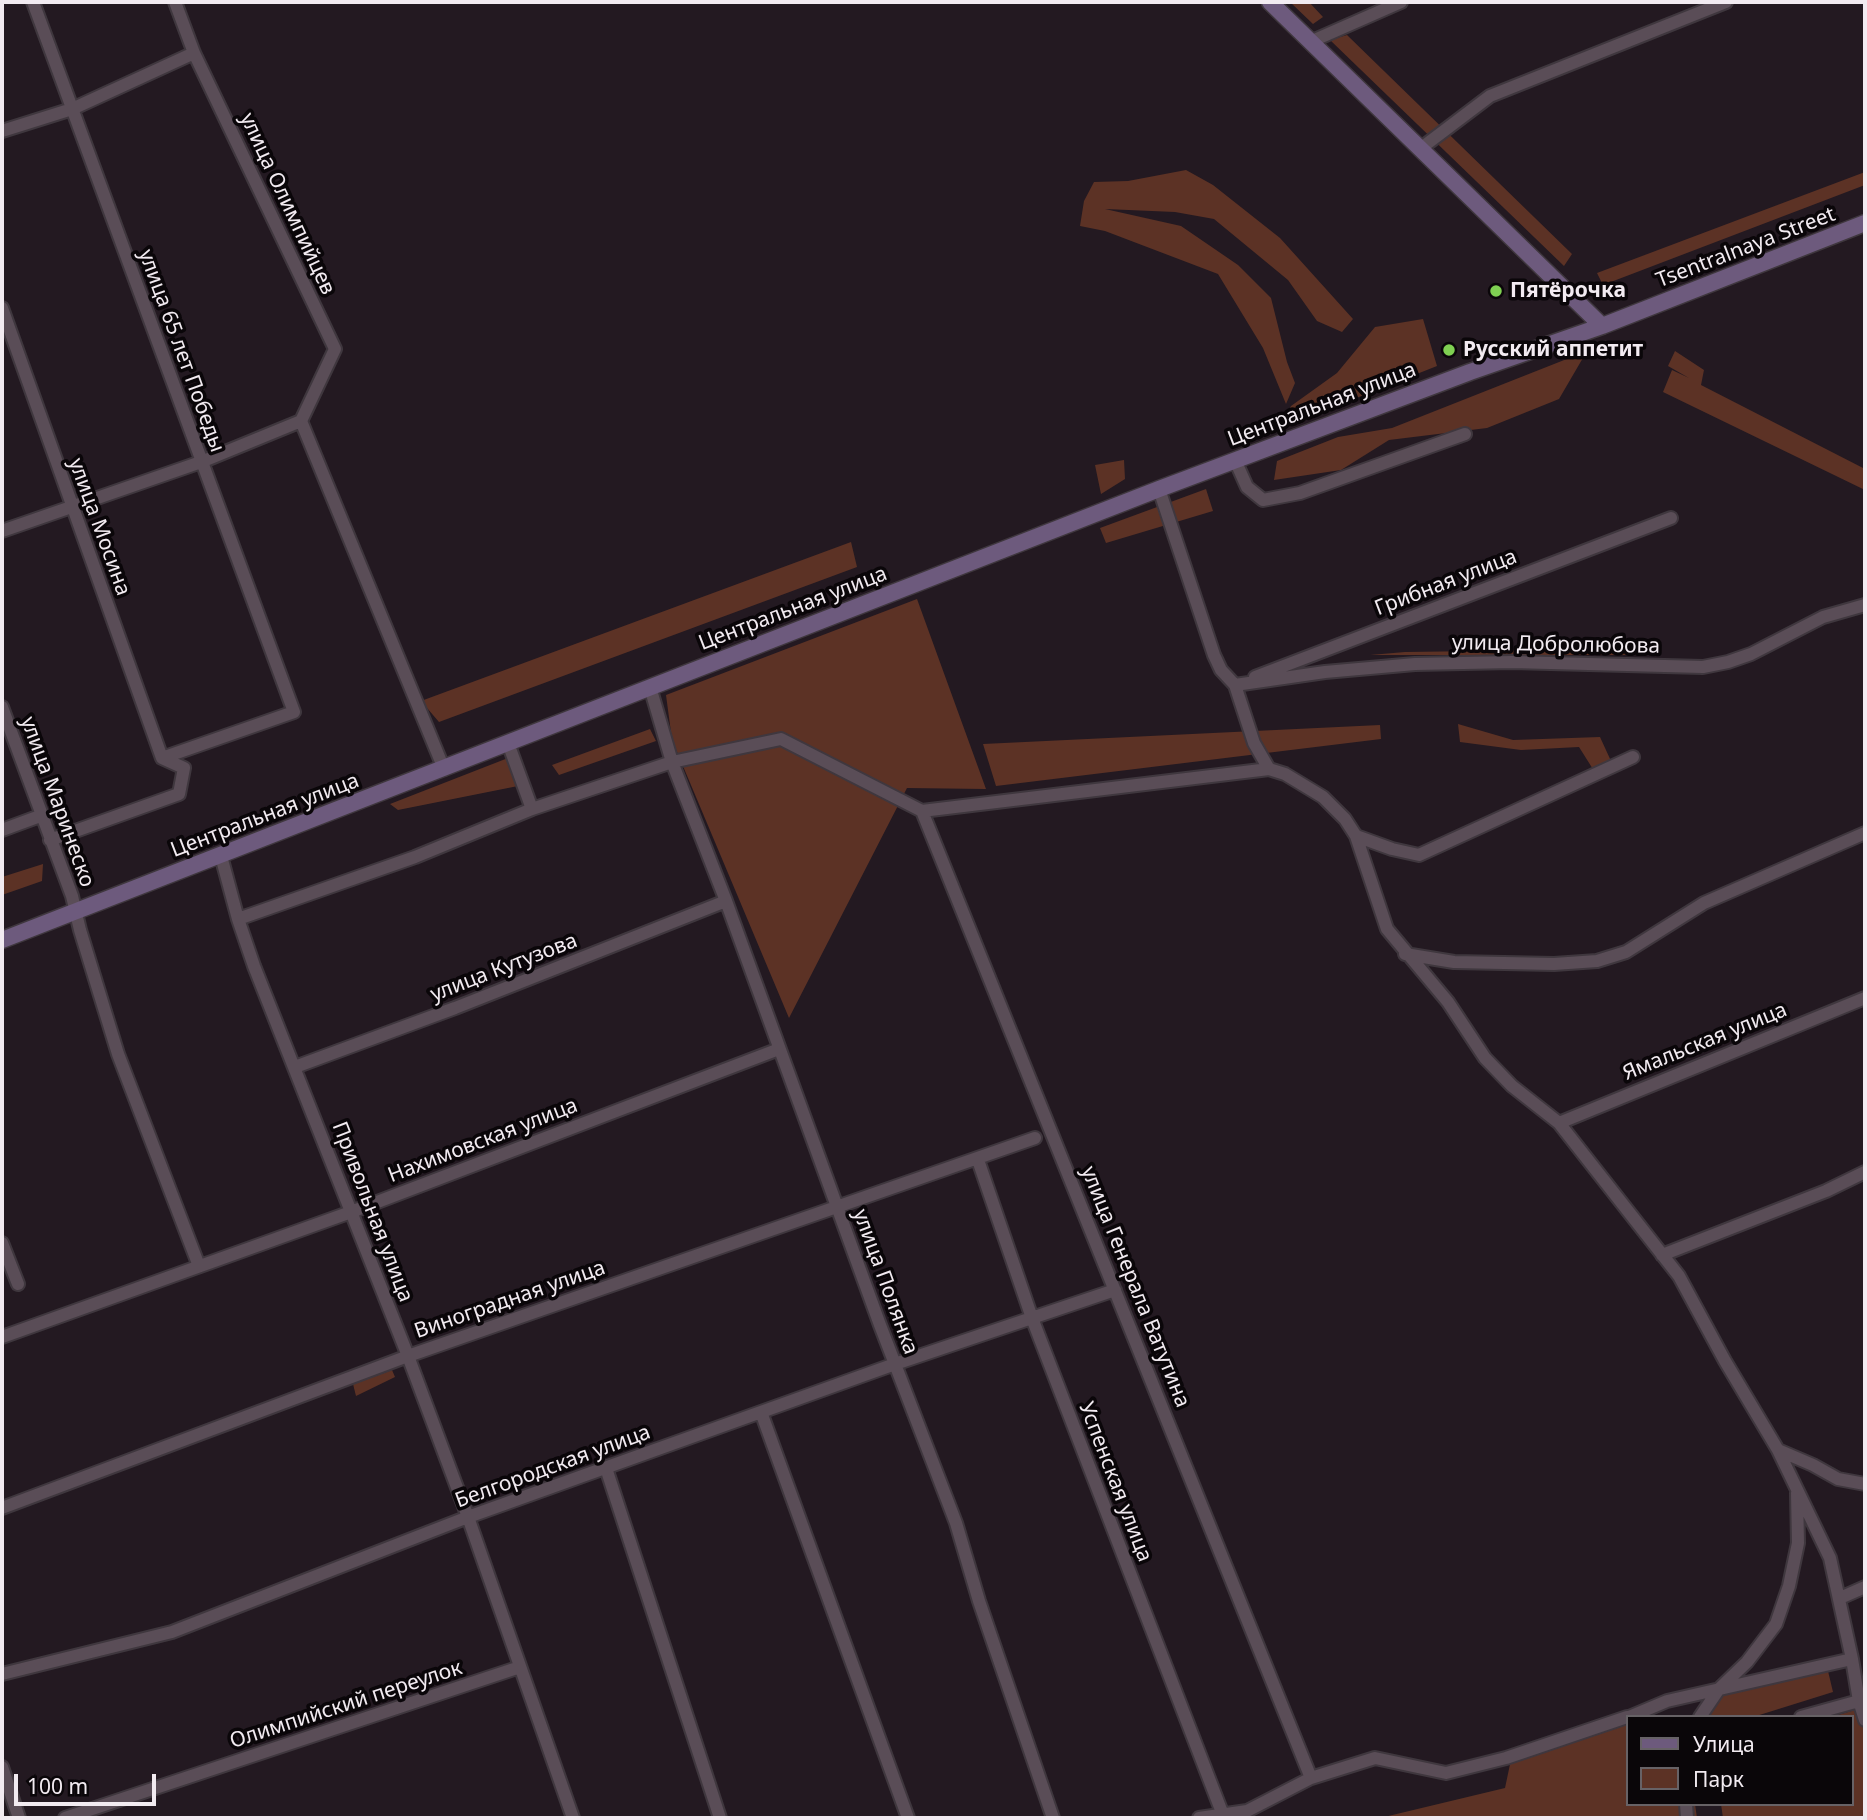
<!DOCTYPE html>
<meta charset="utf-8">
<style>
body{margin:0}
#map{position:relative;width:1867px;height:1820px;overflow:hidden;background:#231921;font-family:"Noto Sans",sans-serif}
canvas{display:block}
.frame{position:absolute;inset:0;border:4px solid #f2ebf1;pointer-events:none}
.legend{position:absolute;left:1626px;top:1715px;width:228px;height:91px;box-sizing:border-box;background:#0a0609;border:2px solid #676266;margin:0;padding:9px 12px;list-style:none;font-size:21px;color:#f2ebf1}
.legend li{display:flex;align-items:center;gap:14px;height:35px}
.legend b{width:35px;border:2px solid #676266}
.scale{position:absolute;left:14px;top:1774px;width:142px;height:32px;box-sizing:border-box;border:4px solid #f2ebf1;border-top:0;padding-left:9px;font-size:21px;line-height:24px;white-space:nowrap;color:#f2ebf1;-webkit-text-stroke:5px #0a0609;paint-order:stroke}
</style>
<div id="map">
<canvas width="1867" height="1820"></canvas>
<div class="frame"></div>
<ul class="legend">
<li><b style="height:9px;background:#6d5a7d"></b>Улица</li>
<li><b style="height:19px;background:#5c3225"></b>Парк</li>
</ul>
<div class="scale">100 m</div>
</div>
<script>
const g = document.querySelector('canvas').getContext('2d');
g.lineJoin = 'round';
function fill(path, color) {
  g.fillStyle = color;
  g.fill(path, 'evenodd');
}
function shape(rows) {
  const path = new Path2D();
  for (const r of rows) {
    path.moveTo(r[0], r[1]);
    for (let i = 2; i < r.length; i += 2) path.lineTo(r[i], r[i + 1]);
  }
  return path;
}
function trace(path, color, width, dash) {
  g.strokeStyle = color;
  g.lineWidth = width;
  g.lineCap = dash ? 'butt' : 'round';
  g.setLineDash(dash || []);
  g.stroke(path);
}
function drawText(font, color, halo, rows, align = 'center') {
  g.font = font + ' "Noto Sans",sans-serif';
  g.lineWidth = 7;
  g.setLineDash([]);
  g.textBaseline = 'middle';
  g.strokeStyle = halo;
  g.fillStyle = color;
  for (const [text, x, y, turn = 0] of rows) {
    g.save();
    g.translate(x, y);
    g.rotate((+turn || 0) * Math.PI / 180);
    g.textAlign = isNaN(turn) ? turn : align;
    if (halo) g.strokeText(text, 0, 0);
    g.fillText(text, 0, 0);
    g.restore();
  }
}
fill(shape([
 [1290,2,1309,2,1323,17,1313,24],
 [1347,35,1572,254,1564,266,1330,40],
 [1186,170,1213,185,1280,238,1353,319,1342,332,1317,321,1288,280,1214,219,1175,212,1105,209,1181,226,1238,265,1271,298,1287,362,1295,383,1286,404,1263,348,1218,274,1105,231,1080,226,1084,201,1094,182,1128,181],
 [1865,172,1865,185,1603,285,1597,273],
 [1423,319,1437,366,1278,429,1291,406,1337,373,1375,327],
 [1587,351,1559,399,1487,428,1389,440,1341,470,1274,480,1277,461,1338,437,1392,428],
 [1675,351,1704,370,1701,385,1865,469,1865,490,1663,392,1672,370,1689,378,1668,366],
 [1124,460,1125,479,1101,494,1095,465],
 [1206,489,1213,511,1106,543,1100,528],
 [851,542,857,567,439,722,421,701],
 [917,599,986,789,907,788,789,1018,672,740,666,695],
 [1631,649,1640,655,1370,655,1405,652],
 [1458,724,1513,740,1600,737,1611,761,1596,774,1579,747,1521,750,1460,742],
 [1380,725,1381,739,996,786,983,744],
 [650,729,656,741,559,775,552,765],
 [508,758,518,786,398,810,390,804],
 [43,864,42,881,2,895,2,877],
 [392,1370,395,1377,356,1396,353,1384],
 [1828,1671,1833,1692,1753,1717,1709,1717,1707,1712,1727,1692],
 [1865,1707,1865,1818,1723,1818,1721,1804,1851,1804,1851,1717,1831,1717],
 [1627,1722,1627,1804,1695,1804,1697,1818,1380,1818,1505,1788,1513,1750]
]), '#5c3225');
const street = shape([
 [33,2,294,712,162,758,184,768,179,794,50,840],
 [175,2,194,53,335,349,301,421],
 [1310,42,1401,2],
 [2,131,72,109,194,53],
 [1420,149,1490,96,1726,2],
 [2,308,162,758],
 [1235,460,1247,487,1263,500,1300,493,1465,434],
 [1159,489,1214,655,1221,670,1235,685,1254,743,1269,769,1285,774,1323,797,1345,819,1356,836,1387,929,1448,1002,1485,1058,1512,1086,1559,1123,1679,1276,1725,1361,1778,1450,1830,1558,1852,1659,1859,1701],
 [2,531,201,462,301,421,444,769],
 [1255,677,1671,518],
 [1235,685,1325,672,1415,664,1512,662,1703,667,1728,662,1751,654,1823,617,1865,605],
 [650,687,672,762,726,901,880,1325,956,1523,979,1601,1053,1818],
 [2,707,72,896,80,930,118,1054,199,1266],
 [508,743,532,809],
 [922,811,1311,1778],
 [2,830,40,816],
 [1356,836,1392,849,1419,855,1633,757],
 [221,856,238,919,254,966,408,1356,468,1517,573,1818],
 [238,919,415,857,532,809,672,762,781,739,922,811,1269,769],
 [1405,954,1454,962,1554,964,1597,961,1626,952,1704,903,1865,833],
 [295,1067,455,1008,726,901],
 [1559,1123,1865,998],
 [978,1160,1032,1318,1223,1815],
 [2,1243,18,1284],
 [1662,1255,1826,1191,1865,1172],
 [2,1337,351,1212,779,1049],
 [761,1412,908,1818],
 [1778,1450,1813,1465,1838,1479,1865,1484],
 [606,1468,720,1818],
 [2,1508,408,1356,1035,1138],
 [1840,1598,1865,1587],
 [2,1674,172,1632,468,1517,895,1364,1115,1290],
 [1629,1717,1667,1701,1852,1659],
 [1700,1717,1719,1689,1747,1662,1776,1624,1789,1586,1798,1543,1797,1493],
 [1801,1717,1859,1701,1865,1720],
 [2,1767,19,1818],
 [1686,1804,1687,1818],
 [65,1818,520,1667],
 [1199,1818,1247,1811,1311,1778,1375,1758,1446,1773,1506,1758,1627,1717]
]);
const secondary = shape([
 [1270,2,1602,326],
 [2,940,1159,489,1470,372,1602,326,1865,223]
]);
trace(street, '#3f373e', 16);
trace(secondary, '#3f373e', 19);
trace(street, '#5a4d57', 12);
trace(secondary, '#6d5a7d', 16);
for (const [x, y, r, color] of [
 [1496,291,7,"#7fd052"],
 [1449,350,7,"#7fd052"]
]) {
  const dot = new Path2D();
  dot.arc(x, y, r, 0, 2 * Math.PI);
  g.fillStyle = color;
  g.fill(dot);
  trace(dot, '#0a0609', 2.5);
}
drawText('21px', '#f2ebf1', '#0a0609', [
 ["улица Олимпийцев",287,204,65],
 ["Tsentralnaya Street",1746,248,-21],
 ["улица 65 лет Победы",181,351,70],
 ["Центральная улица",1322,405,-21],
 ["улица Мосина",99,527,70],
 ["Грибная улица",1446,583,-21],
 ["Центральная улица",793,609,-21],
 ["улица Добролюбова",1556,645,1],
 ["улица Маринеско",57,802,70],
 ["Центральная улица",265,816,-21],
 ["улица Кутузова",504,968,-21],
 ["Ямальская улица",1705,1042,-22],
 ["Нахимовская улица",483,1141,-21],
 ["Привольная улица",372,1212,69],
 ["улица Полянка",885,1282,70],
 ["улица Генерала Ватутина",1135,1287,68],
 ["Виноградная улица",510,1300,-19],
 ["Белгородская улица",553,1467,-20],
 ["Успенская улица",1115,1482,69],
 ["Олимпийский переулок",346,1705,-18]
]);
drawText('bold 21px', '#f2ebf1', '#0a0609', [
 ["Пятёрочка",1510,291],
 ["Русский аппетит",1463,350]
], 'left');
</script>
